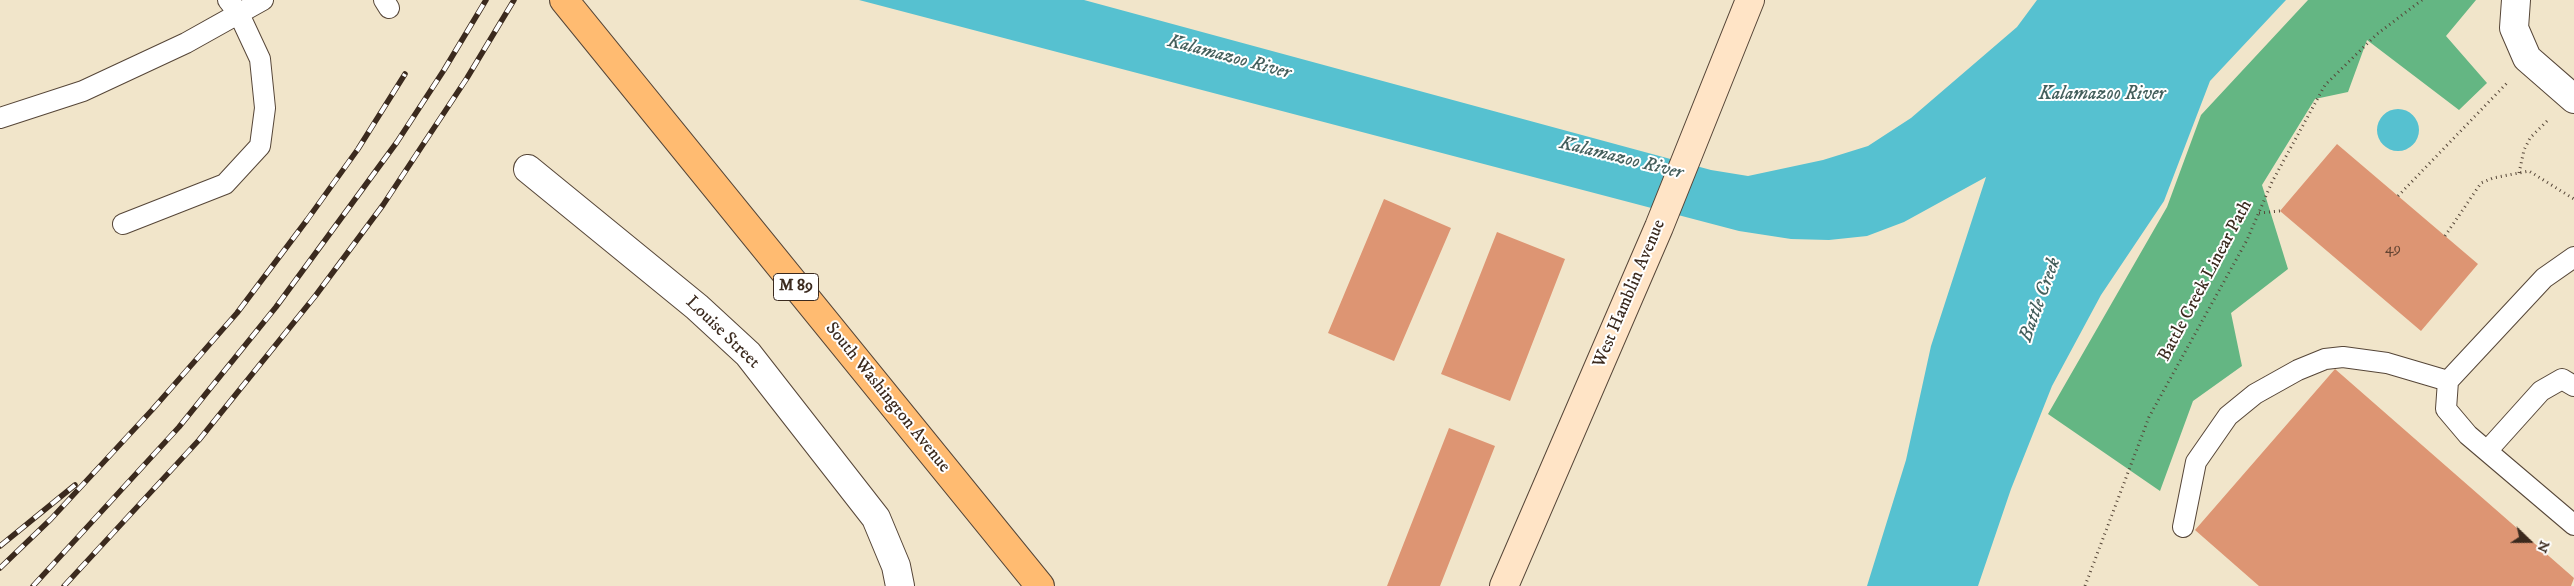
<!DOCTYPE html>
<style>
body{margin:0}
#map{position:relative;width:2574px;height:586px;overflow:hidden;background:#f1e5ca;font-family:"IM FELL DW Pica",serif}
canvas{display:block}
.north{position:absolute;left:2504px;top:516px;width:50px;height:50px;-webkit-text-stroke:4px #fff;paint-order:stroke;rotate:112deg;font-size:14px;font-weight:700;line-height:20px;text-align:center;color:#3b2a1e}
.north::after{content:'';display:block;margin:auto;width:18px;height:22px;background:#3b2a1e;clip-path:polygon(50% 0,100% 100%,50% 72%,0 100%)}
</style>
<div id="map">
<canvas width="2574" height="586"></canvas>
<div class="north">N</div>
</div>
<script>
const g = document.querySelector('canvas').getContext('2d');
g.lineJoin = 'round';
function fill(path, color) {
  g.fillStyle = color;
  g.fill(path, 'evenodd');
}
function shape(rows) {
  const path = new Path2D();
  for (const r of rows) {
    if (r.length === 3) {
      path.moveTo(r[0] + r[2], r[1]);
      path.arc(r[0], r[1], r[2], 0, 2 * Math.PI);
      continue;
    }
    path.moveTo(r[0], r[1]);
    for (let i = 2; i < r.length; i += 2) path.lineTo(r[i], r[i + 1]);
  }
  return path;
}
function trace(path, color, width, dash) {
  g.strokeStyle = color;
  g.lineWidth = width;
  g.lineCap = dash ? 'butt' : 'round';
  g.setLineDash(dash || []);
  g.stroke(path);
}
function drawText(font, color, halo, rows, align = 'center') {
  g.font = font + ' "IM FELL DW Pica",serif';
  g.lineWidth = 4;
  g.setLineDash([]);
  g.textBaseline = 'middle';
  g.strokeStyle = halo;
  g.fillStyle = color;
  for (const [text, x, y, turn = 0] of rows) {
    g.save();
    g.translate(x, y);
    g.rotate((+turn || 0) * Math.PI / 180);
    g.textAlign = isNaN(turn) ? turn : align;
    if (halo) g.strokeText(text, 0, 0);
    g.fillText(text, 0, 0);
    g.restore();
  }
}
fill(shape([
 [2308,0,2476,0,2446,36,2487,83,2459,110,2367,40,2348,92,2315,99,2262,185,2288,269,2231,313,2242,366,2193,401,2160,491,2048,414,2167,207,2201,115]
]), '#64b683');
fill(shape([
 [859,0,1084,0,1711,170,1748,176,1823,160,1868,146,1911,118,2017,27,2037,0,2286,0,2210,81,2164,201,2101,295,2052,386,2011,489,1978,586,1867,586,1906,460,1931,346,1986,177,1904,222,1867,236,1829,240,1791,239,1739,231],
 [2398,130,21]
]), '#56c1d0');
fill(shape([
 [2337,144,2478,264,2421,331,2280,211],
 [1384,199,1451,228,1394,361,1328,333],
 [1497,232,1565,259,1510,401,1441,374],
 [2335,369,2574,578,2571,586,2259,586,2195,530],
 [1449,428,1495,446,1440,586,1387,586]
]), '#dd9573');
const lane = shape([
 [384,0,389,8],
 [0,118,83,91,186,43,263,0],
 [123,224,225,184,260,146,265,108,260,59,239,14,228,0],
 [2574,257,2544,278,2448,381,2446,409,2468,435,2574,525],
 [2487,451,2541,391,2562,379,2574,386],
 [2183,527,2196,462,2228,416,2255,394,2298,370,2325,359,2343,357,2387,363,2448,381]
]);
const street = shape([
 [2516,0,2514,28,2527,58,2574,99],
 [528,169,697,307,748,354,876,518,896,566,900,586]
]);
const secondary = shape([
 [1504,586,1659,227,1750,0]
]);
const primary = shape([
 [564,0,1040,586]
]);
trace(lane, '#564638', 22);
trace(street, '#564638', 30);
trace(secondary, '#564638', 30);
trace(primary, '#564638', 30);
trace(shape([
 [2519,173,2524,150,2530,138,2549,119],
 [2398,196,2507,83],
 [2259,213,2280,211],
 [2445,236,2481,183,2493,178,2529,171,2574,199],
 [2085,586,2149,417,2247,240,2272,182,2325,85,2377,34,2422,0]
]), '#564638', 3, [1, 4]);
trace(lane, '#fff', 20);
trace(street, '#fff', 28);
trace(secondary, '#ffe4c6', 28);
trace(primary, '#ffbb71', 28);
const rail = shape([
 [0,546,75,485],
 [0,568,51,519,152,410,237,313,307,220,358,149,405,74],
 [33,586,179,427,276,307,397,142,444,70,486,0],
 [64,586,199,440,316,295,383,205,467,78,514,0]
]);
trace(rail, '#3b2a1e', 5.5);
trace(rail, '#fff', 4, [11]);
drawText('15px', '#644533', null, [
 ["49",2393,250]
]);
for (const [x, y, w] of [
 [796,287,45]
]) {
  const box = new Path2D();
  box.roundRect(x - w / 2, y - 13.5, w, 27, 4);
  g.fillStyle = '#fff';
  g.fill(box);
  trace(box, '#3b2a1e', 1);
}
drawText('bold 16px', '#3b2a1e', null, [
 ["M 89",796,287]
]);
drawText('18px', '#3b2a1e', '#fff', [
 ["Battle Creek Linear Path",2206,281,-62],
 ["West Hamblin Avenue",1630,294,-67],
 ["Louise Street",722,333,44],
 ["South Washington Avenue",887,398,51]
]);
drawText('italic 19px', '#445f5c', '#fff', [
 ["Kalamazoo River",1229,58,15],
 ["Kalamazoo River",2102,95],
 ["Kalamazoo River",1621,159,14],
 ["Battle Creek",2041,300,-70]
]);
</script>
